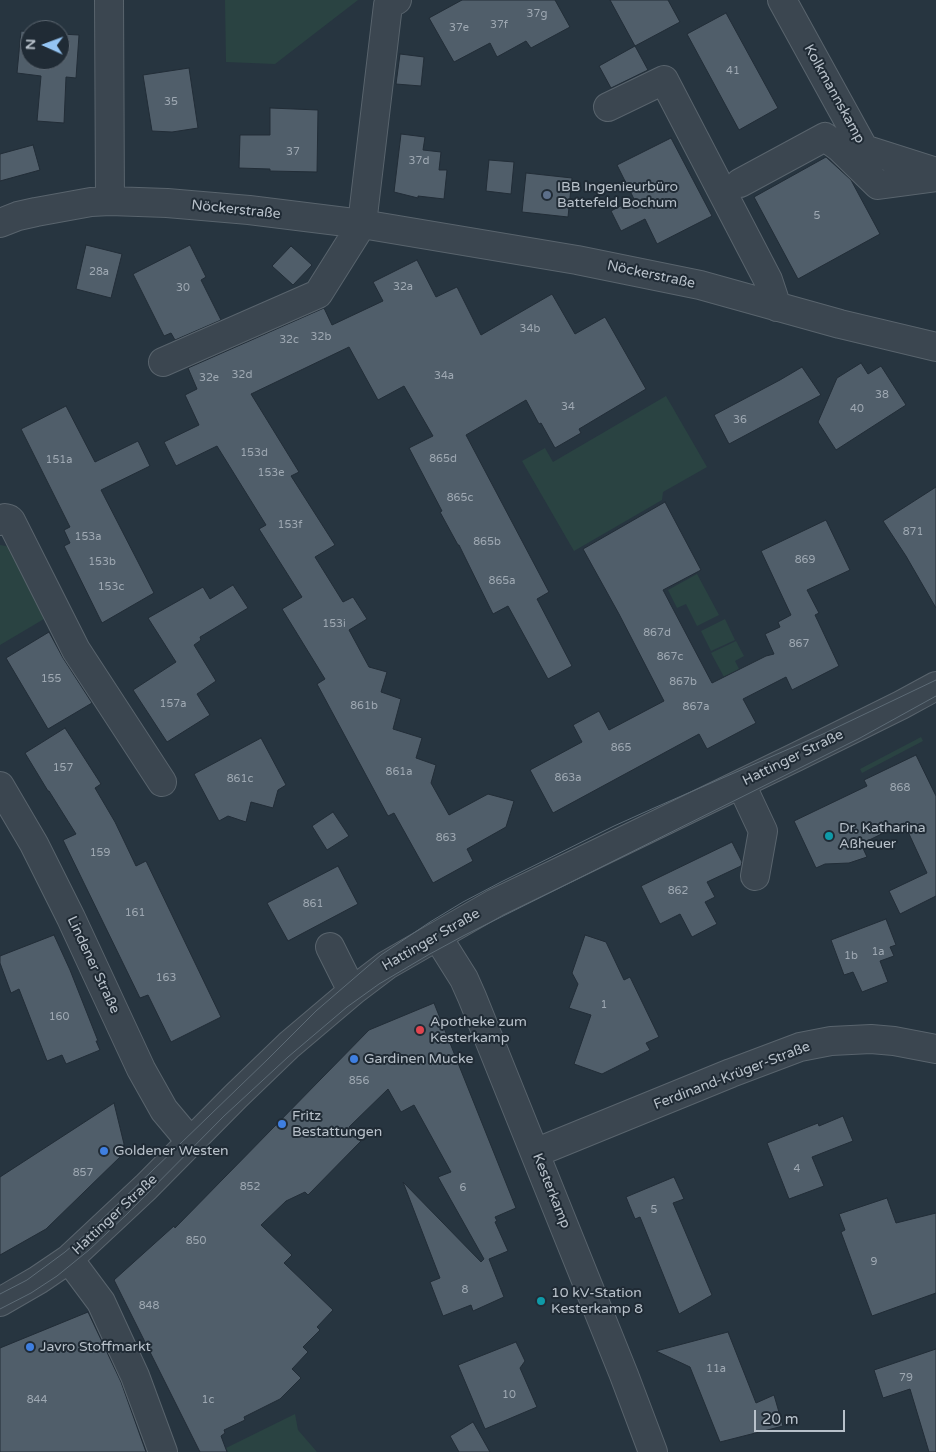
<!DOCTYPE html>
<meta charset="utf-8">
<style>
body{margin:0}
#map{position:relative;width:936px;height:1452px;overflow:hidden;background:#273540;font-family:"Varela Round",sans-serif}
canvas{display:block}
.north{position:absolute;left:20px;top:20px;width:50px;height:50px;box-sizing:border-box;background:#202b35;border:1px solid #5d6771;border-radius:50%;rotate:272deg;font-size:14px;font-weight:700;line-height:20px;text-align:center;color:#b8c1ca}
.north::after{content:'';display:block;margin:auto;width:18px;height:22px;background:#94c4f3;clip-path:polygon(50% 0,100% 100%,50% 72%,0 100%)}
.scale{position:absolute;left:754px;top:1410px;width:91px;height:22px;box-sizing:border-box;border:2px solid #b8c1ca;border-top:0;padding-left:6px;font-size:15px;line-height:18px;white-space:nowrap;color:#b8c1ca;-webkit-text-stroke:4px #202b35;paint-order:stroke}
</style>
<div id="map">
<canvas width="936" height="1452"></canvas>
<div class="north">N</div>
<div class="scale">20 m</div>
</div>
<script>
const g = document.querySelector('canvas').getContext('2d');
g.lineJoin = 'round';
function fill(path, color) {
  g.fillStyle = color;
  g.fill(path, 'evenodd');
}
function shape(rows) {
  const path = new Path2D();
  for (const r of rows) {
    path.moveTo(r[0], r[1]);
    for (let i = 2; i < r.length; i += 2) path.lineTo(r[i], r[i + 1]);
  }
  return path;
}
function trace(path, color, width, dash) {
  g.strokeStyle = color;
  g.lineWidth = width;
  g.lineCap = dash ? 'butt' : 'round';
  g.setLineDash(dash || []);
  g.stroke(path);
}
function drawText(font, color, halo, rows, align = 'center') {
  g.font = font + ' "Varela Round",sans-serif';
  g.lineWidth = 4;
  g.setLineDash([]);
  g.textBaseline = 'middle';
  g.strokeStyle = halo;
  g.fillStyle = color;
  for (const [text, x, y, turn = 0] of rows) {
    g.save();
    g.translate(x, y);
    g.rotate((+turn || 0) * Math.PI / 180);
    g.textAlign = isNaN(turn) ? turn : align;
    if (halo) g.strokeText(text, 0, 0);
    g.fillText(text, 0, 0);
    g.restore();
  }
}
fill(shape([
 [225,0,358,0,275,64,226,62],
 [666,396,707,467,663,492,662,500,574,551,522,461,545,448,553,462],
 [0,545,17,548,49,616,0,645],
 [697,574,719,615,697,626,686,604,677,608,668,590],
 [725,619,735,640,711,651,701,631],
 [736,641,744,656,735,661,739,669,724,677,711,653],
 [921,737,923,741,862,773,860,769],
 [295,1414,298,1430,317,1452,228,1452,226,1448]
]), '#2a4342');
const building = shape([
 [462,0,555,0,570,27,531,48,526,41,497,57,490,43,454,62,429,18,462,0],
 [610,0,668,0,680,22,635,46,610,0],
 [726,13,778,108,739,130,687,34,726,13],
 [21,31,30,32,30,60,60,60,60,34,79,35,76,78,66,77,64,123,37,121,41,76,17,73,21,31],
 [635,46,648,70,611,88,599,66,635,46],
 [400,54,424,57,421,86,396,84,400,54],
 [189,68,198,128,172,132,152,131,143,75,189,68],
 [270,108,318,110,317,172,270,171,270,169,239,168,240,135,270,135,270,108],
 [401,134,425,137,423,150,441,152,439,170,447,170,444,199,418,196,418,198,394,192,401,134],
 [671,138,712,216,657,244,645,219,621,231,611,211,634,199,617,165,671,138],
 [33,145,40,170,0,181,0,154,33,145],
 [826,157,851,180,880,234,798,279,754,197,826,157],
 [489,160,514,162,511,194,486,191,489,160],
 [526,173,572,178,568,217,522,212,526,173],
 [86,245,122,254,111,298,76,289,86,245],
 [190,245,206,277,201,280,221,320,175,340,171,333,164,336,133,274,190,245],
 [291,246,312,265,293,285,272,266,291,246],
 [417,260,436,297,457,287,481,335,552,294,575,334,605,317,646,389,579,429,581,433,555,448,541,423,539,424,526,400,466,435,549,592,537,599,572,666,548,679,508,606,493,614,459,545,458,545,440,512,442,511,409,448,433,436,404,386,378,400,349,347,251,394,299,472,291,476,335,545,315,557,343,602,353,597,367,619,349,630,369,667,387,672,381,692,401,699,393,729,422,738,416,758,436,765,431,783,449,815,488,794,514,801,506,827,467,849,473,861,433,883,394,813,388,816,317,684,325,679,282,609,302,597,259,529,266,525,217,446,176,466,164,442,199,425,185,395,197,389,188,368,324,308,332,325,383,301,373,282,417,260],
 [861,363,868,374,881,366,906,405,836,450,818,422,837,378,861,363],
 [802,367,821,395,729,444,714,415,780,380,802,367],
 [66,406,95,462,138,441,150,466,101,490,154,593,102,623,64,546,70,543,64,530,70,527,21,429,66,406],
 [936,487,936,608,906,556,883,521,936,487],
 [665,502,701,570,663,590,712,683,766,656,774,654,765,634,780,627,778,622,791,615,761,551,826,520,850,570,807,590,819,613,815,615,839,666,792,690,786,677,743,699,756,723,707,749,699,734,553,813,530,770,582,742,573,725,599,711,609,730,664,701,619,614,583,549,665,502],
 [233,585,248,608,200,637,201,640,194,645,216,681,197,694,210,715,167,742,133,690,176,662,148,618,203,587,210,599,233,585],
 [49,632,63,658,92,703,48,729,6,658,49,632],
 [65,728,101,784,95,788,115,822,136,866,146,861,221,1017,171,1042,148,995,140,998,63,840,76,834,49,791,48,791,25,753,65,728],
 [261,738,286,785,278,790,273,808,251,802,246,822,228,816,219,821,194,774,261,738],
 [916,755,936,796,936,896,900,914,889,891,927,873,904,823,861,844,867,857,849,863,825,864,816,868,794,821,867,786,864,780,916,755],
 [333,812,349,836,327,850,312,826,333,812],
 [732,842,742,862,741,866,707,882,715,897,705,902,717,924,692,937,680,914,660,924,641,886,732,842],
 [338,866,358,904,288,941,267,903,338,866],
 [886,919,896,945,890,947,894,956,880,961,888,982,862,992,853,972,844,975,831,940,886,919],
 [54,935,70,970,98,1041,96,1041,100,1050,66,1064,62,1055,47,1061,19,989,11,993,0,963,0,956,54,935],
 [585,935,606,942,624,980,630,977,659,1037,646,1043,650,1050,602,1074,574,1064,591,1015,569,1008,578,984,572,973,585,935],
 [434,1003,516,1208,495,1217,497,1221,495,1222,508,1251,489,1259,504,1297,473,1311,471,1305,443,1316,430,1282,440,1278,403,1182,481,1262,484,1259,438,1177,451,1172,414,1105,401,1112,388,1089,349,1127,362,1140,308,1195,305,1192,286,1201,261,1225,292,1255,284,1263,333,1310,317,1327,320,1330,303,1347,308,1352,292,1369,301,1378,280,1399,244,1417,245,1420,224,1430,225,1433,221,1436,227,1452,200,1452,114,1280,174,1226,175,1228,369,1030,434,1003],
 [114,1103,124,1144,121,1156,46,1229,0,1255,0,1177,114,1103],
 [843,1116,853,1141,812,1157,824,1186,789,1199,767,1143,818,1123,819,1126,843,1116],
 [674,1177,684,1199,673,1203,712,1295,679,1314,640,1217,635,1219,626,1197,674,1177],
 [887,1198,896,1223,936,1213,936,1293,872,1316,841,1232,845,1230,839,1214,887,1198],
 [88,1312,121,1382,146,1452,0,1452,0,1348,88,1312],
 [728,1332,756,1403,774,1395,783,1426,720,1442,690,1367,656,1351,728,1332],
 [516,1342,525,1361,520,1368,537,1407,485,1429,458,1365,516,1342],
 [936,1349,936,1452,929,1452,910,1389,883,1398,874,1370,936,1349],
 [473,1422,490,1452,459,1452,450,1436,473,1422]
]);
fill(building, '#505e6a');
trace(building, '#222d37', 1);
const minor = shape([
 [109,0,110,201],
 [782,0,864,149,936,172],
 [608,107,664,80,768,280,777,307],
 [740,183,825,137,840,148,878,185,936,177],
 [0,223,18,216,36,212,91,202,110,201,167,203,249,210,362,224,577,260,700,285,840,324,936,347],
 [163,362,318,294,362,224,388,5,397,0],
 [0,521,5,518,9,519,11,521,76,650,162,782],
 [741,784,763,831,755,876],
 [0,786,34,844,71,918,141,1069,164,1110,190,1141],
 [437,936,464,979,472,997,624,1375,653,1452],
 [330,947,348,983,354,990],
 [535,1153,731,1073,800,1047,831,1041,871,1039,894,1041,936,1049],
 [69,1259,101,1302,135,1376,163,1452],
 [0,1302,38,1280,69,1259,146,1187,236,1096,289,1045,354,990,387,965,495,903,796,757,901,705,936,686]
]);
trace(minor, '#59646d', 30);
trace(minor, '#3b4650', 28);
trace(shape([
 [0,1294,27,1280,65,1252,92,1229,268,1059,316,1011,381,955,430,922,463,902,501,882,614,826,654,808,823,734,936,680],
 [0,1309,31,1293,57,1276,89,1250,126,1215,224,1116,288,1057,347,1007,379,984,428,955,463,936,860,738,936,696]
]), '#5d6b76', 1);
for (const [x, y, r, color] of [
 [547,195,5,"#5c6f8a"],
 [829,836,5,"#0f9aa8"],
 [420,1030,5,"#e0444e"],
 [354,1059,5,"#3f7fe0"],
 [282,1124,5,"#3f7fe0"],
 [104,1151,5,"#3f7fe0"],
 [541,1301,5,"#0f9aa8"],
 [30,1347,5,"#3f7fe0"]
]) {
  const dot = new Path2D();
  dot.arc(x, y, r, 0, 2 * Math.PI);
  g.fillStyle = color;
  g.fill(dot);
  trace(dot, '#202b35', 2);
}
drawText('11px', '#9ea8b2', null, [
 ["37g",537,14],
 ["37f",499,25],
 ["37e",459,28],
 ["41",733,71],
 ["35",171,102],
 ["37",293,152],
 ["37d",419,161],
 ["5",817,216],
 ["28a",99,272],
 ["32a",403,287],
 ["30",183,288],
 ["34b",530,329],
 ["32b",321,337],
 ["32c",289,340],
 ["32d",242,375],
 ["34a",444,376],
 ["32e",209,378],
 ["38",882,395],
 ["34",568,407],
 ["40",857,409],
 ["36",740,420],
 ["153d",254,453],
 ["865d",443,459],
 ["151a",59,460],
 ["153e",271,473],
 ["865c",460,498],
 ["153f",290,525],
 ["871",913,532],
 ["153a",88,537],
 ["865b",487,542],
 ["869",805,560],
 ["153b",102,562],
 ["865a",502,581],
 ["153c",111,587],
 ["153i",334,624],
 ["867d",657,633],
 ["867",799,644],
 ["867c",670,657],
 ["155",51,679],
 ["867b",683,682],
 ["157a",173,704],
 ["861b",364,706],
 ["867a",696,707],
 ["865",621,748],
 ["157",63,768],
 ["861a",399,772],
 ["863a",568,778],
 ["861c",240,779],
 ["868",900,788],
 ["863",446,838],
 ["159",100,853],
 ["862",678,891],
 ["861",313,904],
 ["161",135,913],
 ["1a",878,952],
 ["1b",851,956],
 ["163",166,978],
 ["1",604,1005],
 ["160",59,1017],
 ["856",359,1081],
 ["4",797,1169],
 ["857",83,1173],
 ["852",250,1187],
 ["6",463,1188],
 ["5",654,1210],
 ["850",196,1241],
 ["9",874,1262],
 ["8",465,1290],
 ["848",149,1306],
 ["11a",716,1369],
 ["79",906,1378],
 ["10",509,1395],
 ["844",37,1400],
 ["1c",208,1400]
]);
drawText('14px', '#b8c1ca', '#202b35', [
 ["Kolkmannskamp",834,94,61],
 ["Nöckerstraße",236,210,6],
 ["Nöckerstraße",651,275,12],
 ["Hattinger Straße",793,758,-26],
 ["Hattinger Straße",431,940,-30],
 ["Lindener Straße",93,965,65],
 ["Ferdinand-Krüger-Straße",732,1076,-21],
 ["Kesterkamp",551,1191,68],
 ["Hattinger Straße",115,1215,-43]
]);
drawText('14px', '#b8c1ca', '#202b35', [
 ["IBB Ingenieurbüro",557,187],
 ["Battefeld Bochum",557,203],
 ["Dr. Katharina",839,828],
 ["Aßheuer",839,844],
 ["Apotheke zum",430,1022],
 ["Kesterkamp",430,1038],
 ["Gardinen Mucke",364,1059],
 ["Fritz",292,1116],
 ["Bestattungen",292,1132],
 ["Goldener Westen",114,1151],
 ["10 kV-Station",551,1293],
 ["Kesterkamp 8",551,1309],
 ["Javro Stoffmarkt",40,1347]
], 'left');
</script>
